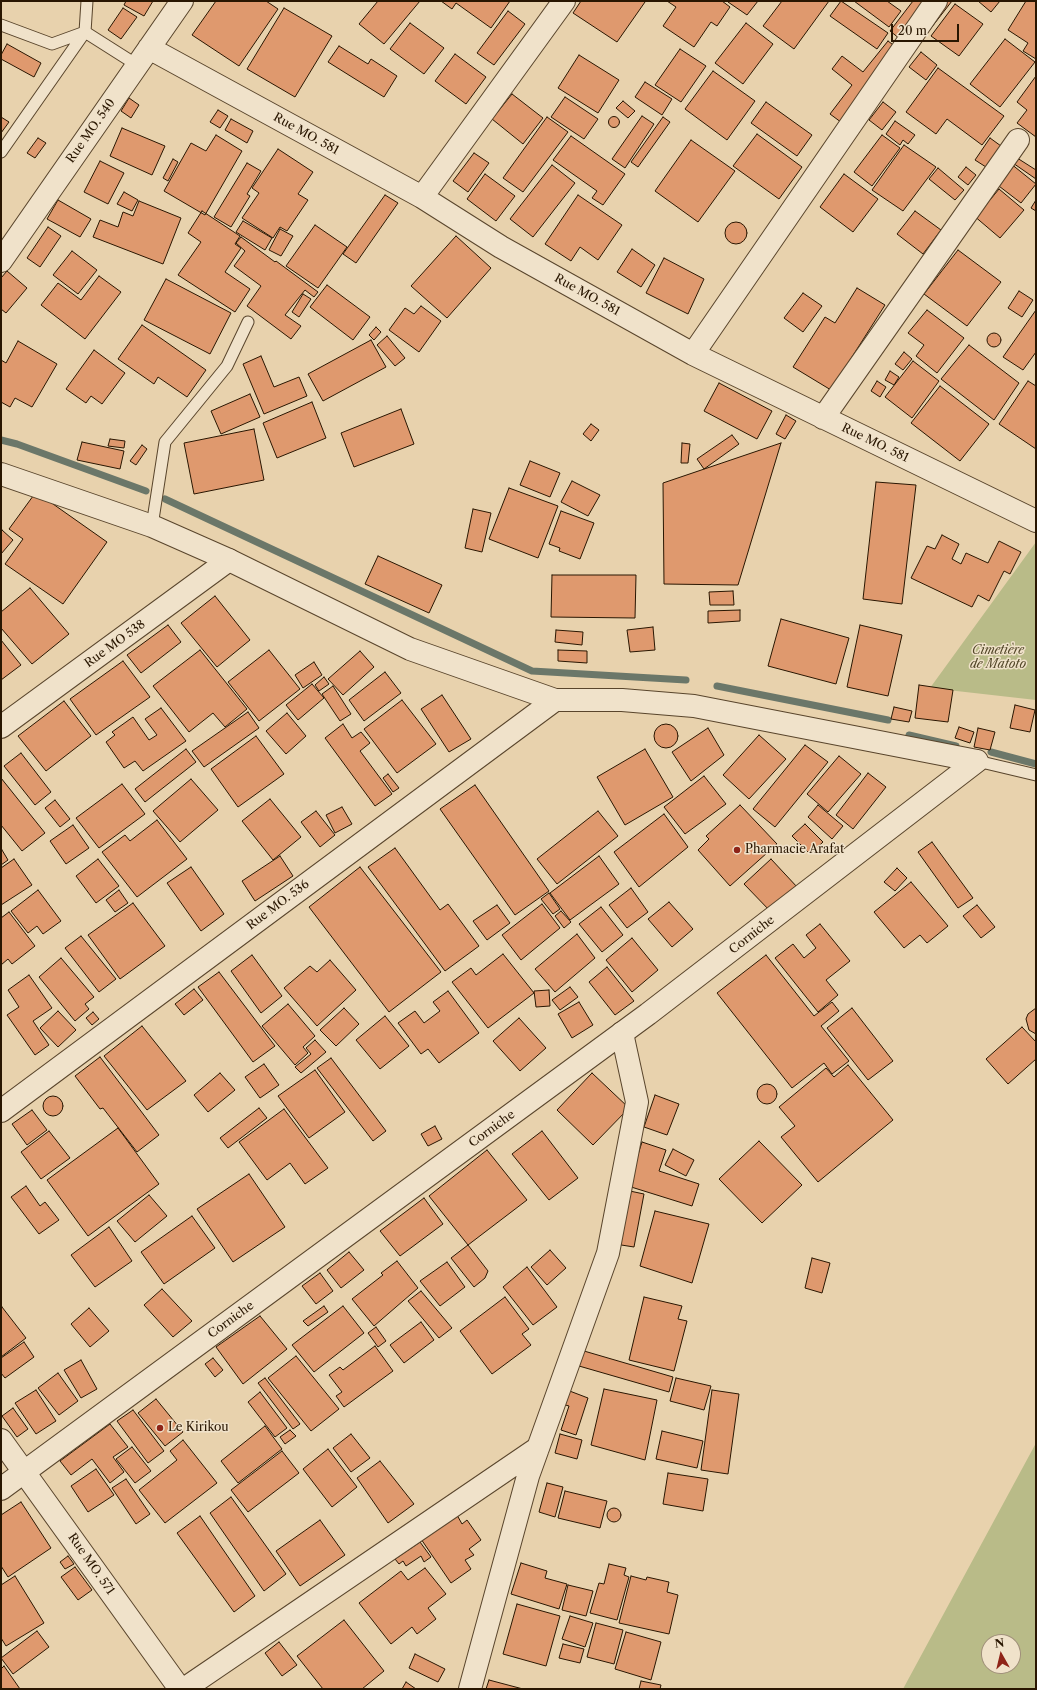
<!DOCTYPE html>
<meta charset="utf-8">
<style>
body{margin:0}
#map{position:relative;width:1037px;height:1690px;overflow:hidden;background:#e8d2ad;font-family:"Libre Caslon Text",serif}
canvas{display:block}
.frame{position:absolute;inset:0;border:2px solid #291601;pointer-events:none}
.north{position:absolute;left:981px;top:1634px;width:40px;height:40px;box-sizing:border-box;background:#f0e2ca;border:1px solid #a0907a;border-radius:50%;rotate:352deg;font-size:11px;font-weight:700;line-height:16px;text-align:center;color:#291601}
.north::after{content:'';display:block;margin:auto;width:14px;height:18px;background:#8f2418;clip-path:polygon(50% 0,100% 100%,50% 72%,0 100%)}
.scale{position:absolute;left:891px;top:24px;width:68px;height:18px;box-sizing:border-box;border:2px solid #291601;border-top:0;padding-left:5px;font-size:12px;line-height:14px;white-space:nowrap;color:#291601;-webkit-text-stroke:3px #f0e2ca;paint-order:stroke}
</style>
<div id="map">
<canvas width="1037" height="1690"></canvas>
<div class="frame"></div>
<div class="north">N</div>
<div class="scale">20 m</div>
</div>
<script>
const g = document.querySelector('canvas').getContext('2d');
g.lineJoin = 'round';
function fill(path, color) {
  g.fillStyle = color;
  g.fill(path, 'evenodd');
}
function shape(rows) {
  const path = new Path2D();
  for (const r of rows) {
    if (r.length === 3) {
      path.moveTo(r[0] + r[2], r[1]);
      path.arc(r[0], r[1], r[2], 0, 2 * Math.PI);
      continue;
    }
    path.moveTo(r[0], r[1]);
    for (let i = 2; i < r.length; i += 2) path.lineTo(r[i], r[i + 1]);
  }
  return path;
}
function trace(path, color, width, dash) {
  g.strokeStyle = color;
  g.lineWidth = width;
  g.lineCap = dash ? 'butt' : 'round';
  g.setLineDash(dash || []);
  g.stroke(path);
}
function drawText(font, color, halo, rows, align = 'center') {
  g.font = font + ' "Libre Caslon Text",serif';
  g.lineWidth = 3;
  g.setLineDash([]);
  g.textBaseline = 'middle';
  g.strokeStyle = halo;
  g.fillStyle = color;
  for (const [text, x, y, turn = 0] of rows) {
    g.save();
    g.translate(x, y);
    g.rotate((+turn || 0) * Math.PI / 180);
    g.textAlign = isNaN(turn) ? turn : align;
    if (halo) g.strokeText(text, 0, 0);
    g.fillText(text, 0, 0);
    g.restore();
  }
}
fill(shape([
 [1036,542,1036,700,930,688],
 [1036,1443,1036,1689,903,1689],
 [989,1642,1013,1642,1013,1666,989,1666]
]), '#b9bb88');
trace(shape([
 [1,440,17,444,146,491],
 [165,499,532,671,686,680],
 [717,686,888,720],
 [909,735,956,746],
 [991,752,1036,764]
]), '#6b7769', 7);
const building = shape([
 [126,1,153,1,144,16,124,5,126,1],
 [216,1,266,1,278,9,239,66,192,35,216,1],
 [378,1,420,1,384,44,359,24,378,1],
 [441,1,510,1,491,28,456,3,452,9,441,1],
 [581,1,645,1,645,2,617,42,573,13,581,1],
 [667,1,722,1,730,7,717,26,711,22,694,47,663,26,676,7,667,1],
 [729,1,758,1,747,15,728,2,729,1],
 [782,1,829,1,794,49,763,26,782,1],
 [841,1,888,33,877,49,830,16,841,1],
 [854,1,887,1,901,11,889,27,854,1],
 [913,1,952,1,914,50,890,31,913,1],
 [978,1,1000,1,991,12,978,1],
 [1026,1,1036,1,1036,59,1023,51,1028,43,1008,30,1026,1],
 [955,4,983,24,959,56,931,36,955,4],
 [123,8,137,17,121,39,108,30,123,8],
 [284,8,332,36,295,97,247,69,284,8],
 [508,11,525,24,494,65,477,53,508,11],
 [410,23,444,48,424,74,390,49,410,23],
 [746,23,773,44,743,84,715,63,746,23],
 [1005,39,1035,62,1000,107,970,84,1005,39],
 [888,41,910,58,853,131,830,114,852,85,832,69,842,56,863,72,888,41],
 [7,44,41,63,34,77,1,59,1,55,7,44],
 [339,46,368,64,371,59,397,76,384,97,328,62,339,46],
 [680,49,706,66,681,102,655,85,680,49],
 [921,52,937,65,926,80,909,67,921,52],
 [455,54,486,77,466,104,435,81,455,54],
 [579,55,619,80,598,113,558,88,579,55],
 [938,68,1004,116,982,145,947,119,936,134,906,112,938,68],
 [713,71,755,101,727,140,685,109,713,71],
 [1036,76,1036,137,1017,123,1027,110,1017,102,1036,76],
 [645,82,672,99,662,115,635,97,645,82],
 [512,94,543,118,523,144,492,119,512,94],
 [565,97,598,119,584,139,551,117,565,97],
 [129,98,139,105,131,118,121,111,129,98],
 [623,101,635,111,628,118,616,108,623,101],
 [766,102,812,135,797,156,751,123,766,102],
 [883,102,896,112,882,130,869,120,883,102],
 [218,110,228,116,220,128,210,122,218,110],
 [642,116,654,124,625,168,612,159,642,116],
 [614,122,5.5],
 [1,117,9,122,1,133,1,117],
 [547,117,568,132,523,192,503,178,547,117],
 [663,117,670,122,638,167,631,162,663,117],
 [231,119,253,131,247,143,225,130,231,119],
 [895,121,915,135,908,144,903,140,900,145,886,134,895,121],
 [122,128,165,146,152,175,110,156,122,128],
 [757,134,802,167,779,199,733,166,757,134],
 [216,135,242,151,205,215,164,191,191,143,206,151,216,135],
 [882,135,900,148,872,186,854,172,882,135],
 [571,136,625,174,603,205,592,198,597,191,553,160,571,136],
 [38,138,46,143,35,158,27,153,38,138],
 [990,138,1001,146,986,167,975,160,990,138],
 [691,140,735,171,698,222,655,191,691,140],
 [904,145,936,167,903,211,872,190,904,145],
 [278,149,313,172,298,194,308,200,287,231,280,227,273,238,242,218,259,193,252,188,278,149],
 [474,153,489,163,468,192,453,181,474,153],
 [1014,156,1036,170,1036,179,1010,161,1014,156],
 [173,159,178,162,168,181,163,178,173,159],
 [100,161,124,173,108,204,84,192,100,161],
 [247,163,261,171,247,194,250,196,231,227,214,217,247,163],
 [1010,163,1036,184,1021,203,995,183,1010,163],
 [552,165,575,183,533,237,510,219,552,165],
 [966,167,976,175,968,185,958,177,966,167],
 [938,168,964,190,955,200,929,179,938,168],
 [485,174,515,196,496,221,467,199,485,174],
 [844,174,878,199,853,232,820,207,844,174],
 [999,189,1024,210,1000,238,973,215,988,198,990,200,999,189],
 [124,192,138,200,132,211,117,204,124,192],
 [385,195,398,203,356,263,343,254,385,195],
 [578,195,622,225,598,260,580,247,571,261,545,244,578,195],
 [58,200,91,219,80,237,47,219,58,200],
 [1036,200,1036,211,1031,208,1036,200],
 [139,201,181,218,163,264,93,237,100,220,118,227,123,212,133,216,139,201],
 [202,211,240,236,235,244,241,248,225,272,250,289,235,312,178,275,201,242,188,233,202,211],
 [915,211,941,230,923,254,897,234,915,211],
 [243,221,272,238,265,250,236,232,243,221],
 [736,233,11],
 [315,225,347,247,318,288,286,266,315,225],
 [48,227,61,236,40,267,27,258,48,227],
 [280,229,293,236,281,256,269,250,280,229],
 [456,236,491,268,447,318,411,286,456,236],
 [241,237,275,262,276,261,318,292,314,297,305,290,285,315,301,326,291,339,247,306,261,286,234,266,245,251,236,243,241,237],
 [632,249,655,265,641,287,617,272,632,249],
 [958,250,1001,282,967,326,924,294,958,250],
 [72,251,97,270,78,294,53,275,72,251],
 [664,258,704,279,688,314,646,293,664,258],
 [7,271,27,288,6,313,1,309,1,278,7,271],
 [99,276,121,292,85,339,41,305,58,283,81,300,99,276],
 [166,279,231,313,210,354,144,320,166,279],
 [327,285,370,317,353,340,310,307,327,285],
 [857,288,885,305,831,390,793,367,825,317,835,323,857,288],
 [1019,291,1033,300,1022,317,1008,308,1019,291],
 [803,293,822,306,803,332,784,318,803,293],
 [303,294,311,299,299,317,292,312,303,294],
 [421,306,441,321,419,352,389,330,405,308,414,314,421,306],
 [927,310,964,338,937,373,916,356,924,345,908,333,927,310],
 [1036,310,1036,352,1023,370,1003,357,1036,310],
 [142,325,206,370,187,397,158,377,154,384,118,359,142,325],
 [376,327,381,332,374,340,369,335,376,327],
 [994,340,7],
 [387,336,405,358,395,366,377,345,387,336],
 [371,340,386,367,323,401,308,374,371,340],
 [18,341,57,364,32,407,15,398,10,407,1,402,1,360,6,363,18,341],
 [969,345,1019,383,994,420,941,379,969,345],
 [94,350,125,373,102,404,91,396,86,403,66,389,94,350],
 [904,352,912,359,903,370,895,364,904,352],
 [261,356,274,387,299,377,307,396,264,414,243,364,261,356],
 [913,361,939,381,912,418,885,397,913,361],
 [890,371,899,377,894,385,885,380,890,371],
 [877,381,886,387,880,397,871,391,877,381],
 [1028,381,1036,386,1036,449,999,424,1028,381],
 [719,383,772,411,757,439,704,411,719,383],
 [940,386,989,424,960,461,911,423,940,386],
 [250,394,260,417,221,434,211,411,250,394],
 [312,402,326,438,277,458,263,423,312,402],
 [401,409,414,444,354,467,341,433,401,409],
 [786,415,796,421,785,439,776,434,786,415],
 [591,424,599,430,591,441,583,434,591,424],
 [254,429,264,480,194,494,184,443,254,429],
 [732,435,739,444,704,469,697,459,732,435],
 [110,439,125,441,124,448,108,446,110,439],
 [82,442,124,451,120,469,77,460,82,442],
 [682,443,690,444,688,463,681,463,682,443],
 [781,443,738,585,664,584,663,483,781,443],
 [142,445,147,449,136,465,130,461,142,445],
 [530,461,560,473,550,497,520,485,530,461],
 [572,481,600,495,588,516,561,502,572,481],
 [876,482,916,485,902,604,863,599,876,482],
 [509,488,558,506,538,558,489,539,509,488],
 [36,492,107,542,63,604,5,564,23,539,9,529,36,492],
 [473,509,491,513,482,552,465,548,473,509],
 [561,511,594,523,580,559,559,551,560,548,549,544,561,511],
 [2,530,13,540,1,554,1,531,2,530],
 [942,535,959,544,952,559,961,564,966,553,988,563,999,541,1021,552,1010,574,1004,571,989,601,978,595,972,607,911,578,927,546,935,549,942,535],
 [378,556,442,585,429,613,365,584,378,556],
 [552,575,636,575,635,618,551,617,552,575],
 [30,588,69,634,32,664,1,628,1,612,30,588],
 [733,591,734,605,710,605,709,592,733,591],
 [215,596,250,640,217,667,181,623,215,596],
 [740,610,740,621,708,623,708,611,740,610],
 [781,619,849,638,836,684,768,666,781,619],
 [168,625,181,642,141,673,127,655,168,625],
 [860,625,902,635,888,696,847,687,860,625],
 [653,627,655,650,630,652,627,630,653,627],
 [556,630,583,632,582,645,555,642,556,630],
 [1,640,21,665,1,680,1,640],
 [200,650,247,709,225,727,213,713,189,732,153,686,200,650],
 [269,650,300,689,259,721,228,682,269,650],
 [558,650,587,651,587,663,558,661,558,650],
 [360,651,374,667,343,695,328,679,360,651],
 [123,661,150,697,96,735,70,699,123,661],
 [314,662,322,675,303,688,295,675,314,662],
 [385,672,401,693,364,721,349,700,385,672],
 [324,677,329,684,319,691,315,685,324,677],
 [312,684,324,698,298,720,286,705,312,684],
 [919,685,953,690,948,722,915,718,919,685],
 [333,686,351,714,340,721,322,694,333,686],
 [442,695,471,739,449,752,421,709,442,695],
 [402,700,436,744,397,773,364,729,402,700],
 [64,701,91,736,46,771,18,736,64,701],
 [1015,705,1035,710,1030,732,1010,728,1015,705],
 [894,707,912,711,909,722,891,719,894,707],
 [161,708,186,741,143,771,135,761,124,768,106,742,115,735,112,732,133,717,149,740,157,735,145,719,161,708],
 [248,712,259,728,204,767,192,751,248,712],
 [287,713,306,736,286,754,266,731,287,713],
 [343,724,352,738,361,732,370,743,360,751,392,794,375,806,325,738,343,724],
 [666,736,12],
 [959,727,974,732,970,743,955,738,959,727],
 [708,728,724,755,691,781,672,752,708,728],
 [978,728,995,732,990,750,974,747,978,728],
 [759,735,786,759,749,799,723,775,759,735],
 [256,736,284,774,238,807,211,769,256,736],
 [805,745,828,762,775,827,753,809,805,745],
 [186,749,196,762,145,802,135,789,186,749],
 [645,749,673,797,625,825,597,777,645,749],
 [21,753,51,792,35,805,4,766,21,753],
 [839,756,861,774,828,812,807,794,839,756],
 [868,773,886,787,853,829,836,815,868,773],
 [388,774,399,788,393,792,383,778,388,774],
 [704,776,726,804,685,834,664,807,704,776],
 [1,778,45,833,22,851,1,825,1,778],
 [191,779,218,810,180,842,153,811,191,779],
 [122,784,145,814,99,848,76,818,122,784],
 [475,785,549,891,515,915,440,809,475,785],
 [270,799,301,837,273,860,242,821,270,799],
 [55,800,70,819,60,827,45,808,55,800],
 [740,805,777,844,730,886,698,850,709,839,706,836,740,805],
 [818,805,843,826,832,839,808,817,818,805],
 [342,807,352,824,335,833,326,815,342,807],
 [316,811,335,835,320,847,301,822,316,811],
 [598,811,618,836,557,884,537,859,598,811],
 [664,814,688,847,639,887,614,852,664,814],
 [157,820,187,859,137,897,102,852,125,835,130,841,157,820],
 [805,824,823,842,810,854,792,836,805,824],
 [73,825,89,848,66,864,50,841,73,825],
 [932,842,973,898,958,908,918,852,932,842],
 [395,848,440,910,448,904,479,946,445,971,368,867,395,848],
 [2,850,8,860,1,865,1,851,2,850],
 [280,856,293,876,255,901,242,881,280,856],
 [599,856,619,884,570,920,550,893,599,856],
 [14,859,32,885,1,905,1,868,14,859],
 [98,859,119,886,96,903,76,876,98,859],
 [771,859,798,888,772,913,744,884,771,859],
 [191,867,224,914,201,931,167,883,191,867],
 [360,867,441,972,389,1012,309,907,360,867],
 [897,868,907,878,895,891,884,882,897,868],
 [911,882,948,926,927,943,920,935,904,948,874,912,911,882],
 [631,888,648,912,627,928,609,905,631,888],
 [38,890,61,921,43,934,37,926,28,933,11,911,38,890],
 [119,890,128,903,115,912,106,900,119,890],
 [549,893,560,909,553,914,541,899,549,893],
 [669,902,693,929,672,947,648,919,669,902],
 [133,903,165,946,120,979,88,935,133,903],
 [542,904,560,928,521,960,502,935,542,904],
 [497,905,510,923,487,940,473,921,497,905],
 [977,905,995,927,981,938,963,916,977,905],
 [601,907,623,935,602,952,579,924,601,907],
 [561,911,571,922,564,928,555,916,561,911],
 [9,912,35,946,12,964,8,959,1,965,1,918,9,912],
 [820,924,850,961,826,980,838,995,818,1012,775,958,793,944,804,958,816,948,806,935,820,924],
 [577,934,595,958,555,992,535,969,577,934],
 [81,936,116,979,99,992,65,948,81,936],
 [632,938,658,970,632,992,606,960,632,938],
 [503,954,534,993,488,1028,452,982,471,968,476,975,503,954],
 [252,955,282,996,261,1013,231,971,252,955],
 [766,955,814,1016,832,1002,839,1011,821,1026,849,1061,832,1074,824,1063,792,1088,717,993,766,955],
 [61,958,94,997,85,1004,89,1009,75,1021,39,977,61,958],
 [330,960,356,990,317,1026,284,988,310,966,317,972,330,960],
 [607,967,634,1001,615,1015,589,982,607,967],
 [219,972,275,1046,253,1062,198,987,219,972],
 [29,975,52,1008,33,1021,49,1045,35,1055,7,1015,19,1007,8,990,29,975],
 [570,987,578,997,560,1010,552,1000,570,987],
 [194,989,203,1000,184,1015,175,1004,194,989],
 [549,990,550,1006,536,1007,534,991,549,990],
 [448,991,479,1033,439,1063,428,1049,421,1054,398,1023,415,1011,424,1023,440,1011,433,1002,448,991],
 [579,1002,593,1025,572,1038,558,1014,579,1002],
 [288,1004,315,1036,303,1047,308,1053,295,1065,262,1026,288,1004],
 [344,1008,359,1024,336,1046,320,1030,344,1008],
 [852,1008,893,1061,868,1080,827,1028,852,1008],
 [1036,1008,1036,1034,1029,1030,1026,1019,1028,1014,1036,1008],
 [58,1011,76,1030,58,1047,40,1028,58,1011],
 [93,1012,99,1019,92,1025,86,1018,93,1012],
 [385,1016,409,1046,380,1069,356,1040,385,1016],
 [519,1018,546,1048,520,1071,493,1041,519,1018],
 [142,1026,186,1081,147,1110,104,1056,142,1026],
 [1022,1027,1036,1042,1036,1059,1008,1084,986,1059,1022,1027],
 [315,1040,326,1052,301,1073,295,1067,311,1054,306,1048,315,1040],
 [100,1057,159,1135,137,1152,103,1108,100,1109,75,1076,100,1057],
 [331,1058,386,1131,373,1141,317,1068,331,1058],
 [264,1064,279,1085,260,1098,245,1077,264,1064],
 [848,1065,893,1120,818,1182,781,1137,795,1126,779,1107,826,1068,834,1077,848,1065],
 [315,1070,345,1112,309,1138,278,1096,315,1070],
 [220,1073,235,1090,208,1112,194,1095,220,1073],
 [592,1073,629,1108,593,1145,557,1110,592,1073],
 [767,1094,10],
 [655,1095,679,1104,667,1135,644,1127,655,1095],
 [53,1106,10],
 [259,1108,267,1118,228,1148,220,1138,259,1108],
 [284,1109,328,1168,305,1184,290,1163,267,1180,239,1142,284,1109],
 [32,1110,47,1130,27,1145,12,1124,32,1110],
 [435,1126,442,1139,428,1146,421,1134,435,1126],
 [118,1128,159,1184,88,1236,47,1180,118,1128],
 [49,1131,70,1158,41,1179,21,1152,49,1131],
 [542,1131,578,1178,549,1200,512,1154,542,1131],
 [759,1141,802,1185,762,1223,719,1179,759,1141],
 [642,1142,666,1150,659,1171,699,1184,692,1206,628,1186,642,1142],
 [673,1149,694,1160,686,1176,665,1165,673,1149],
 [487,1150,527,1200,468,1245,429,1196,487,1150],
 [249,1174,285,1227,233,1262,197,1209,249,1174],
 [26,1186,40,1206,45,1202,59,1220,39,1234,11,1197,26,1186],
 [625,1190,644,1194,634,1247,615,1244,625,1190],
 [149,1195,167,1216,135,1242,117,1221,149,1195],
 [424,1198,443,1224,400,1256,380,1231,424,1198],
 [655,1211,709,1224,692,1283,640,1266,655,1211],
 [192,1216,215,1248,164,1284,141,1252,192,1216],
 [109,1227,132,1261,95,1287,71,1255,109,1227],
 [468,1245,488,1271,485,1278,474,1287,451,1258,468,1245],
 [550,1250,566,1268,547,1285,531,1267,550,1250],
 [349,1252,364,1270,341,1288,327,1270,349,1252],
 [812,1258,830,1263,822,1293,805,1288,812,1258],
 [397,1261,418,1288,374,1326,352,1299,383,1275,381,1273,397,1261],
 [447,1262,465,1287,440,1306,420,1281,447,1262],
 [527,1267,557,1307,533,1325,503,1287,527,1267],
 [320,1273,333,1291,316,1304,302,1286,320,1273],
 [162,1289,192,1321,173,1337,144,1305,162,1289],
 [421,1291,452,1328,439,1338,408,1301,421,1291],
 [505,1297,529,1329,522,1334,531,1345,492,1374,460,1331,505,1297],
 [644,1297,682,1306,678,1319,687,1321,674,1371,629,1360,644,1297],
 [324,1306,328,1312,308,1326,303,1321,324,1306],
 [343,1306,364,1333,314,1372,292,1345,343,1306],
 [2,1307,26,1338,1,1357,1,1308,2,1307],
 [89,1308,109,1331,90,1347,71,1324,89,1308],
 [260,1316,287,1349,243,1384,216,1347,260,1316],
 [421,1322,434,1340,404,1363,390,1345,421,1322],
 [376,1327,386,1341,378,1347,368,1333,376,1327],
 [24,1342,34,1357,5,1378,1,1373,1,1358,24,1342],
 [375,1346,393,1371,344,1407,336,1396,342,1392,329,1375,340,1367,343,1370,375,1346],
 [584,1351,673,1377,669,1392,579,1366,584,1351],
 [296,1356,339,1409,311,1431,268,1378,296,1356],
 [213,1358,223,1370,215,1377,205,1364,213,1358],
 [81,1360,97,1389,81,1398,64,1370,81,1360],
 [58,1373,78,1401,59,1415,38,1388,58,1373],
 [265,1378,300,1424,293,1429,258,1383,265,1378],
 [676,1378,711,1386,704,1410,670,1401,676,1378],
 [604,1389,657,1400,645,1460,591,1445,604,1389],
 [36,1390,56,1421,36,1434,15,1403,36,1390],
 [567,1390,588,1398,576,1435,561,1430,569,1406,562,1404,567,1390],
 [712,1390,739,1394,728,1474,701,1470,712,1390],
 [260,1392,287,1428,275,1437,248,1402,260,1392],
 [156,1399,183,1432,165,1446,138,1413,156,1399],
 [13,1408,28,1429,17,1437,2,1416,13,1408],
 [133,1410,164,1451,148,1463,117,1421,133,1410],
 [110,1424,128,1447,113,1457,124,1472,110,1483,92,1459,71,1475,60,1461,110,1424],
 [265,1426,282,1449,238,1483,221,1461,265,1426],
 [290,1430,296,1436,285,1444,280,1437,290,1430],
 [662,1431,703,1441,697,1468,656,1459,662,1431],
 [351,1434,370,1458,351,1472,333,1448,351,1434],
 [560,1434,582,1440,577,1459,555,1453,560,1434],
 [183,1440,217,1483,165,1523,139,1490,177,1460,170,1451,183,1440],
 [132,1447,151,1471,135,1483,116,1459,132,1447],
 [328,1449,357,1487,332,1507,303,1469,328,1449],
 [282,1451,299,1473,248,1512,231,1490,282,1451],
 [380,1461,414,1504,388,1523,357,1478,380,1461],
 [96,1469,114,1495,88,1512,71,1486,96,1469],
 [668,1473,708,1479,703,1511,663,1504,668,1473],
 [126,1479,150,1514,136,1524,112,1488,126,1479],
 [547,1483,563,1487,555,1517,539,1512,547,1483],
 [565,1491,607,1501,600,1528,558,1518,565,1491],
 [231,1497,286,1574,264,1591,210,1513,231,1497],
 [21,1502,51,1548,8,1577,1,1566,1,1515,21,1502],
 [614,1515,7],
 [457,1515,462,1524,467,1520,481,1540,469,1549,474,1555,465,1560,471,1569,451,1583,421,1539,457,1515],
 [200,1516,255,1596,234,1612,177,1533,200,1516],
 [320,1520,345,1555,300,1586,276,1551,320,1520],
 [420,1542,431,1557,424,1562,421,1556,406,1566,403,1561,399,1564,395,1559,420,1542],
 [68,1556,74,1564,65,1569,60,1562,68,1556],
 [521,1563,547,1571,545,1578,567,1584,559,1609,511,1594,521,1563],
 [609,1564,626,1568,624,1575,629,1577,617,1620,590,1613,599,1583,604,1584,609,1564],
 [75,1567,92,1590,78,1600,61,1577,75,1567],
 [425,1568,446,1594,428,1608,436,1619,417,1634,412,1627,391,1644,359,1603,401,1571,408,1580,425,1568],
 [15,1576,44,1623,6,1646,1,1638,1,1585,15,1576],
 [631,1576,646,1580,647,1577,669,1582,667,1592,678,1595,669,1634,619,1623,631,1576],
 [568,1585,593,1591,586,1616,562,1610,568,1585],
 [517,1604,560,1616,546,1666,503,1654,517,1604],
 [570,1616,593,1623,585,1647,562,1639,570,1616],
 [344,1620,384,1671,362,1689,323,1689,297,1656,344,1620],
 [596,1623,623,1630,614,1664,587,1657,596,1623],
 [37,1631,49,1647,13,1674,1,1658,37,1631],
 [626,1632,661,1642,651,1680,615,1669,626,1632],
 [279,1642,297,1665,282,1676,265,1653,279,1642],
 [563,1644,584,1649,580,1663,559,1658,563,1644],
 [415,1654,445,1669,438,1682,409,1668,415,1654],
 [4,1666,20,1689,1,1689,1,1669,4,1666],
 [489,1680,523,1689,486,1689,489,1680],
 [641,1681,661,1685,660,1689,639,1689,641,1681],
 [406,1682,416,1689,402,1689,406,1682]
]);
fill(building, '#df996e');
trace(building, '#291601', 1);
const service = shape([
 [1,25,52,44,85,32,137,65],
 [1,152,85,32,87,1],
 [152,526,165,442,227,366,248,322],
 [977,761,1036,775]
]);
const minor = shape([
 [149,48,422,197,501,247,693,354,1036,521],
 [422,197,564,1],
 [1,261,182,1],
 [693,354,936,1],
 [823,418,1018,140],
 [1,727,229,560],
 [1,1111,555,700],
 [1,1440,180,1689],
 [184,1689,538,1448],
 [470,1689,528,1476,608,1253,637,1102,622,1033]
]);
const tertiary = shape([
 [1,474,152,526,229,560,410,649,555,700,622,700,694,706,977,761],
 [1,1489,648,1014,977,761]
]);
trace(service, '#59452c', 13);
trace(minor, '#59452c', 24);
trace(tertiary, '#59452c', 24);
trace(service, '#f0e2ca', 11);
trace(minor, '#f0e2ca', 22);
trace(tertiary, '#f0e2ca', 22);
for (const [x, y, r, color] of [
 [737,850,4,"#8f2418"],
 [160,1428,4,"#8f2418"]
]) {
  const dot = new Path2D();
  dot.arc(x, y, r, 0, 2 * Math.PI);
  g.fillStyle = color;
  g.fill(dot);
  trace(dot, '#f0e2ca', 1.5);
}
drawText('12px', '#291601', '#f0e2ca', [
 ["Rue MO. 540",91,131,-55],
 ["Rue MO. 581",306,134,29],
 ["Rue MO. 581",587,295,29],
 ["Rue MO. 581",875,443,26],
 ["Rue MO 538",115,644,-36],
 ["Rue MO. 536",278,905,-37],
 ["Corniche",752,935,-38],
 ["Corniche",492,1129,-36],
 ["Corniche",231,1320,-36],
 ["Rue MO. 571",91,1564,55]
]);
drawText('italic 12px', '#54482a', '#f0e2ca', [
 ["Cimetière",998,651],
 ["de Matoto",998,665]
]);
drawText('12px', '#291601', '#f0e2ca', [
 ["Pharmacie Arafat",745,850],
 ["Le Kirikou",168,1428]
], 'left');
</script>
